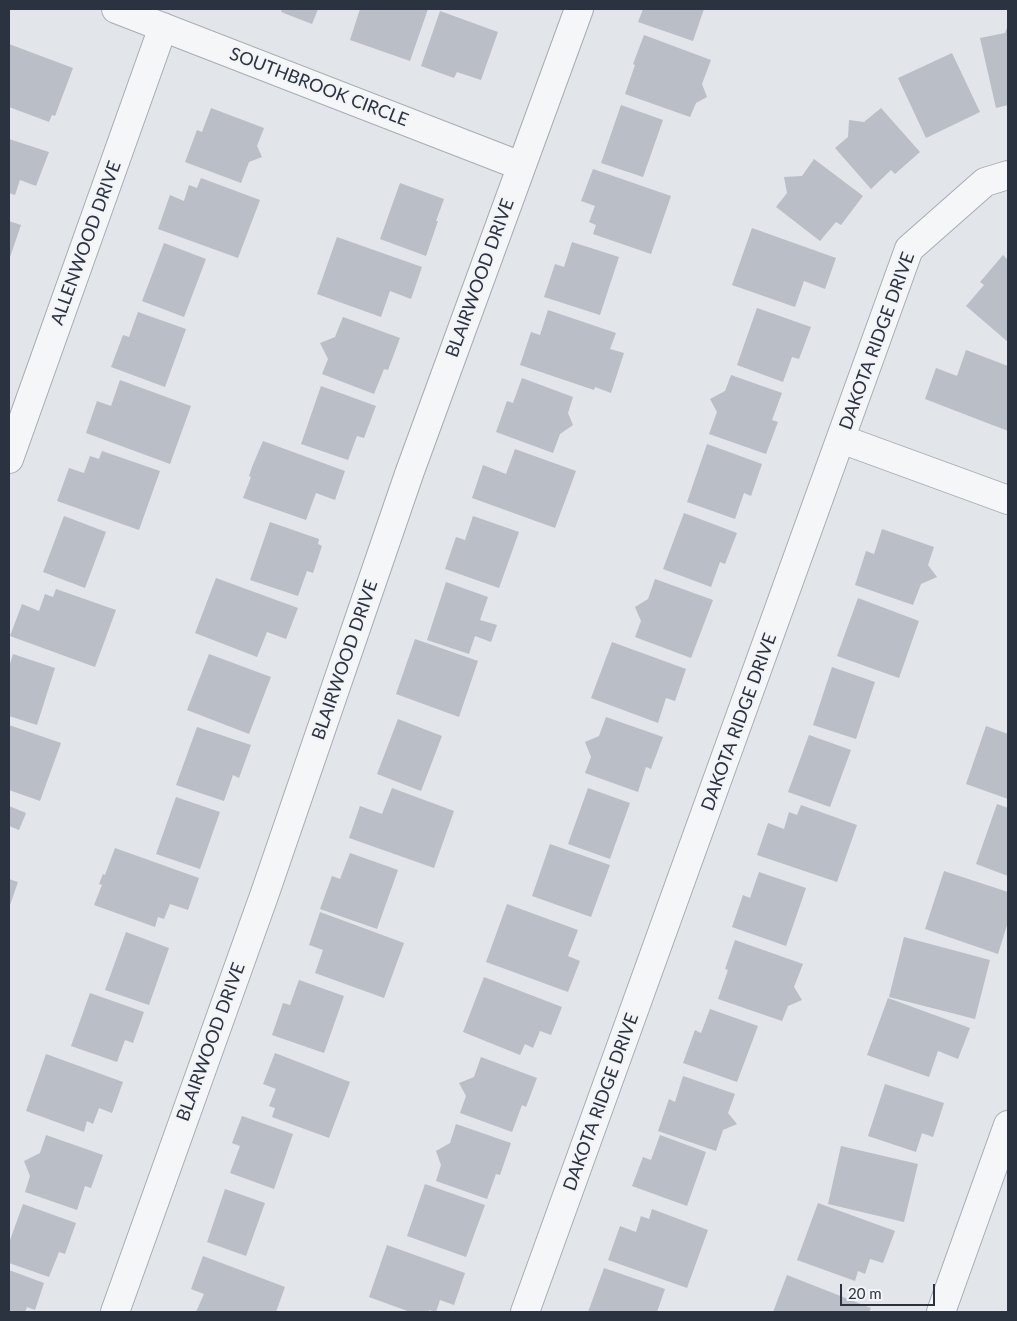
<!DOCTYPE html>
<style>
body{margin:0}
#map{position:relative;width:1017px;height:1321px;overflow:hidden;background:#e2e5ea;font-family:Lato,sans-serif}
canvas{display:block}
.frame{position:absolute;inset:0;border:10px solid #2b3341;pointer-events:none}
.scale{position:absolute;left:840px;top:1284px;width:95px;height:22px;box-sizing:border-box;border:2px solid #2b3341;border-top:0;padding-left:6px;font-size:15px;line-height:18px;white-space:nowrap;color:#2b3341;-webkit-text-stroke:4px #f2f4f7;paint-order:stroke}
</style>
<div id="map">
<canvas width="1017" height="1321"></canvas>
<div class="frame"></div>
<div class="scale">20 m</div>
</div>
<script>
const g = document.querySelector('canvas').getContext('2d');
g.lineJoin = 'round';
function fill(path, color) {
  g.fillStyle = color;
  g.fill(path, 'evenodd');
}
function shape(rows) {
  const path = new Path2D();
  for (const r of rows) {
    path.moveTo(r[0], r[1]);
    for (let i = 2; i < r.length; i += 2) path.lineTo(r[i], r[i + 1]);
  }
  return path;
}
function trace(path, color, width, dash) {
  g.strokeStyle = color;
  g.lineWidth = width;
  g.lineCap = dash ? 'butt' : 'round';
  g.setLineDash(dash || []);
  g.stroke(path);
}
function drawText(font, color, halo, rows, align = 'center') {
  g.font = font + ' Lato,sans-serif';
  g.lineWidth = 4.5;
  g.setLineDash([]);
  g.textBaseline = 'middle';
  g.strokeStyle = halo;
  g.fillStyle = color;
  for (const [text, x, y, turn = 0] of rows) {
    g.save();
    g.translate(x, y);
    g.rotate((+turn || 0) * Math.PI / 180);
    g.textAlign = isNaN(turn) ? turn : align;
    if (halo) g.strokeText(text, 0, 0);
    g.fillText(text, 0, 0);
    g.restore();
  }
}
fill(shape([
 [282,9,318,9,312,24,281,12],
 [360,9,428,9,410,61,350,40],
 [643,9,704,9,693,41,638,22],
 [440,11,498,32,481,80,457,72,454,78,421,66],
 [1008,25,1008,105,996,108,980,38,1005,33],
 [644,35,711,60,702,84,707,97,696,103,690,117,625,94,635,65,633,64],
 [9,44,73,68,55,116,52,115,49,122,9,107],
 [952,53,980,112,926,138,898,78],
 [621,105,663,120,643,177,601,163],
 [211,108,264,128,257,146,262,157,249,162,241,183,185,162,197,130,202,132],
 [881,108,920,152,895,174,891,170,871,189,835,148,848,137,849,120,864,122],
 [9,139,49,152,36,186,20,180,15,195,9,193],
 [814,159,863,196,841,225,836,222,820,241,776,207,787,193,784,177,802,176],
 [593,169,671,196,651,254,593,234,596,225,589,222,595,206,581,201],
 [201,178,260,200,238,258,158,229,170,195,184,201,189,185,197,188],
 [400,183,444,199,436,221,438,221,426,256,380,239],
 [9,221,21,225,9,260],
 [752,228,836,258,825,289,804,281,795,307,732,285],
 [337,237,422,267,411,299,390,291,381,317,317,294],
 [572,242,619,257,600,315,544,297,555,264,564,267],
 [164,243,206,259,184,317,142,301],
 [1003,255,1008,260,1008,342,966,306,984,285,980,282],
 [757,308,811,327,799,359,792,357,783,382,737,365],
 [548,310,616,333,610,349,624,353,611,393,595,387,594,390,520,365,531,332,540,335],
 [138,312,186,329,165,387,111,367,123,335,129,337],
 [343,317,400,338,388,370,384,369,374,394,322,374,328,359,320,343,335,337],
 [966,350,1008,366,1008,431,925,399,936,368,957,376],
 [731,375,782,393,772,420,778,422,766,454,709,434,717,412,710,399,725,391],
 [522,378,573,397,568,413,573,425,560,434,553,453,496,432,507,401,513,403],
 [120,380,191,406,170,464,86,433,97,401,111,406],
 [321,386,376,406,364,438,357,436,348,460,301,444],
 [263,441,345,471,335,500,316,493,306,520,243,498,251,477,249,476,252,467],
 [707,444,762,464,751,496,744,493,735,519,687,502],
 [515,449,576,471,555,528,472,498,483,465,506,474],
 [102,451,160,471,139,530,57,501,69,468,84,473,90,456,99,459],
 [684,513,737,533,725,564,720,562,711,587,663,569],
 [64,516,106,532,85,588,43,572],
 [473,516,519,532,499,588,445,569,456,537,465,540],
 [270,522,319,539,318,544,322,546,313,573,307,571,298,596,250,580],
 [882,529,934,547,928,565,937,577,921,584,913,605,855,585,866,551,874,554],
 [216,578,298,608,286,639,267,632,257,657,195,633],
 [655,579,713,600,691,658,635,637,641,621,635,607,648,599],
 [446,582,488,597,480,620,497,625,491,642,475,636,469,654,427,640],
 [56,589,116,610,95,667,10,636,22,604,39,611,45,594,53,597],
 [858,598,919,621,899,678,837,656],
 [415,639,478,661,459,717,396,694],
 [612,642,686,669,675,701,666,698,658,723,591,698],
 [13,654,55,668,37,725,9,716,9,667],
 [209,654,271,677,249,734,187,710],
 [832,667,875,682,856,739,813,725],
 [606,717,663,737,651,769,646,767,638,792,585,773,591,757,585,742,599,736],
 [398,719,442,736,421,791,377,774],
 [9,725,61,743,40,801,9,790],
 [986,726,1008,734,1008,799,966,784],
 [197,727,251,745,239,778,233,775,224,801,176,785],
 [809,735,851,750,830,807,788,792],
 [392,788,454,811,434,868,349,838,360,806,382,814],
 [588,788,630,803,610,859,568,844],
 [176,797,220,812,200,869,156,854],
 [997,804,1008,808,1008,876,976,864],
 [801,805,857,825,837,882,757,855,768,823,784,829,789,812,797,815],
 [9,806,26,813,19,830,9,826],
 [550,844,610,865,591,917,532,896],
 [115,848,199,878,188,910,170,904,164,919,158,917,155,927,94,905,102,885,99,884,103,874,105,875],
 [350,853,398,870,377,929,320,909,332,876,340,879],
 [944,871,1008,892,1008,922,998,954,925,929],
 [759,872,806,888,786,946,732,927,743,895,750,898],
 [9,879,18,882,9,908],
 [507,904,578,930,568,956,580,961,568,992,486,962],
 [320,912,404,943,384,998,315,973,323,950,309,945],
 [126,932,169,948,149,1005,105,990],
 [904,937,990,960,975,1019,889,997],
 [735,940,803,964,794,987,802,1000,788,1006,782,1021,718,999,728,970,725,969],
 [484,977,562,1007,551,1035,540,1031,533,1048,525,1044,520,1055,463,1032],
 [299,980,344,996,324,1053,272,1035,283,1003,290,1005],
 [90,993,144,1012,133,1043,125,1040,117,1062,71,1046],
 [888,998,970,1028,958,1059,938,1051,929,1077,867,1055],
 [710,1009,758,1026,737,1082,683,1063,695,1030,701,1033],
 [275,1053,350,1082,329,1138,272,1117,275,1108,269,1106,276,1089,263,1084],
 [46,1054,123,1082,112,1113,99,1108,93,1124,87,1121,84,1132,26,1111],
 [481,1057,537,1078,526,1107,522,1105,512,1132,460,1113,466,1096,459,1083,474,1077],
 [683,1076,735,1094,728,1113,737,1124,723,1130,716,1151,658,1131,669,1099,675,1102],
 [885,1084,944,1103,933,1137,922,1133,916,1152,868,1136],
 [242,1116,293,1134,274,1189,230,1173,240,1146,232,1143],
 [456,1124,511,1143,500,1175,496,1174,487,1199,436,1181,441,1165,436,1151,450,1143],
 [46,1135,103,1155,91,1188,85,1186,77,1210,25,1192,30,1176,24,1161,40,1153],
 [660,1135,706,1152,687,1206,632,1186,643,1157,651,1160],
 [841,1146,918,1164,904,1222,828,1204],
 [425,1184,485,1205,466,1257,407,1236],
 [225,1189,265,1203,246,1256,207,1242],
 [818,1203,895,1231,883,1263,870,1259,865,1274,858,1271,855,1281,797,1260],
 [23,1204,76,1223,65,1254,59,1252,49,1277,9,1263,9,1243],
 [652,1209,708,1230,687,1288,608,1260,620,1226,636,1232,641,1216,649,1219],
 [387,1245,465,1273,454,1305,440,1300,436,1312,429,1310,429,1312,410,1312,369,1297],
 [203,1256,285,1287,276,1312,196,1312,204,1294,191,1289],
 [604,1268,665,1289,657,1312,588,1312],
 [9,1270,44,1283,35,1310,27,1307,25,1312,9,1312],
 [787,1275,871,1308,869,1312,773,1312]
]), '#babec6');
const street = shape([
 [116,9,521,166],
 [841,439,1008,500],
 [9,459,163,27],
 [115,1312,265,893,409,474,579,9],
 [525,1312,909,249,985,182,1008,175],
 [941,1312,1008,1125]
]);
trace(street, '#a7acb4', 30);
trace(street, '#f5f6f8', 28);
drawText('18px', '#2b3341', '#f2f4f7', [
 ["SOUTHBROOK CIRCLE",319,87,21],
 ["ALLENWOOD DRIVE",86,243,-70],
 ["BLAIRWOOD DRIVE",480,278,-70],
 ["DAKOTA RIDGE DRIVE",877,341,-70],
 ["BLAIRWOOD DRIVE",345,660,-71],
 ["DAKOTA RIDGE DRIVE",739,722,-70],
 ["BLAIRWOOD DRIVE",211,1042,-70],
 ["DAKOTA RIDGE DRIVE",601,1102,-70]
]);
</script>
